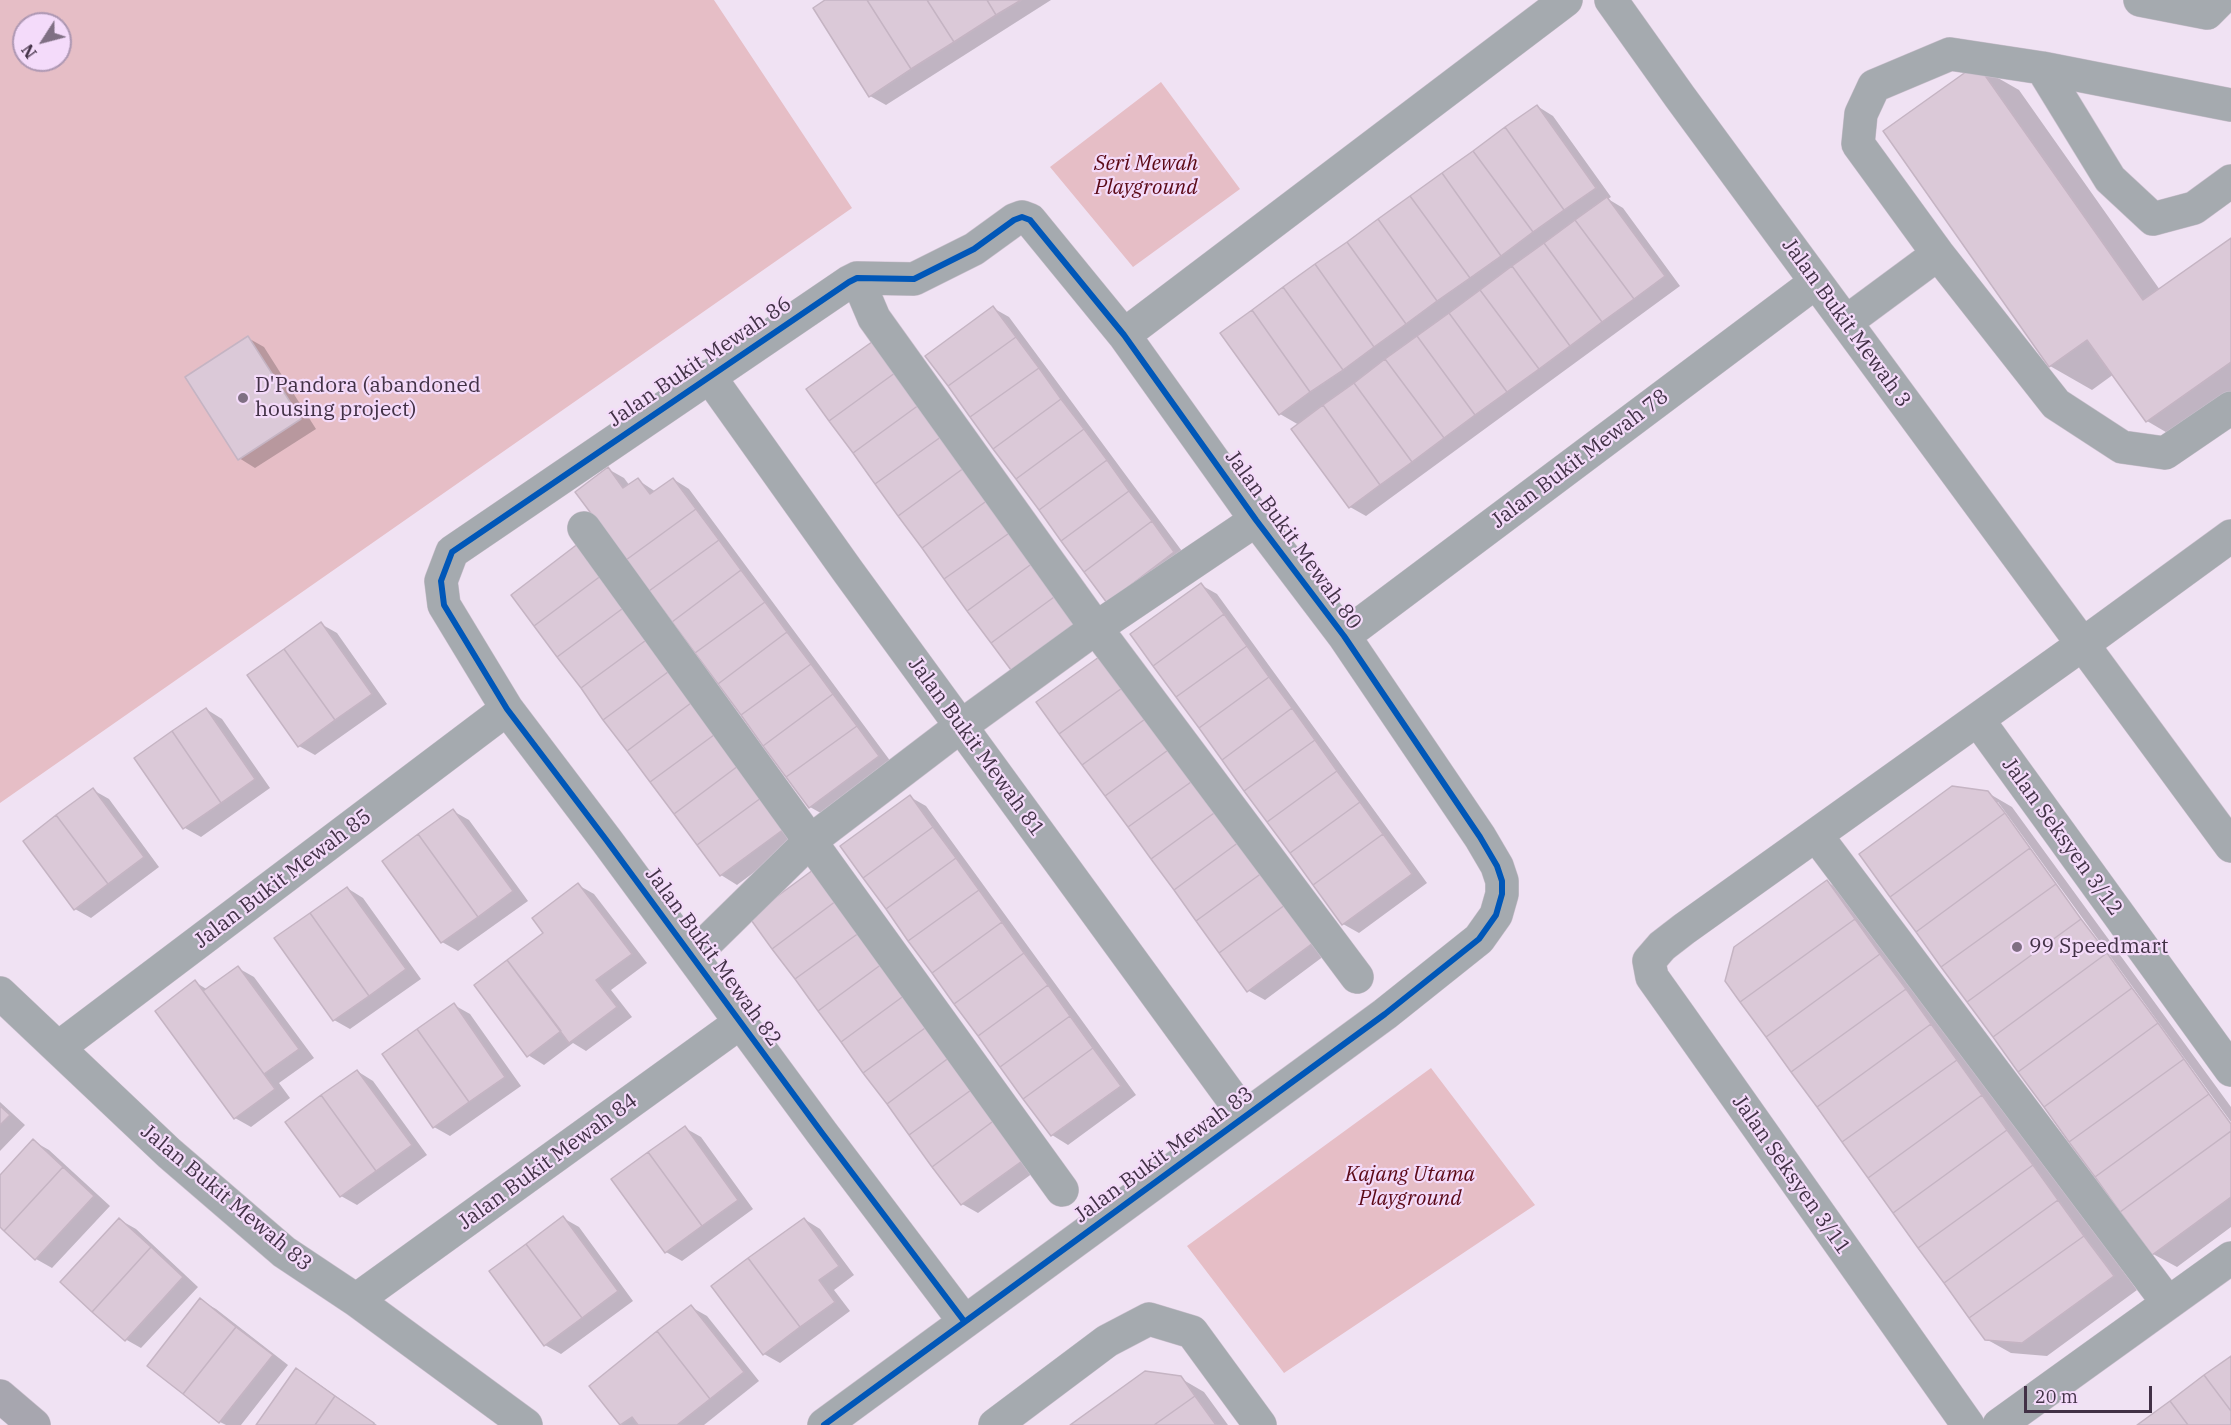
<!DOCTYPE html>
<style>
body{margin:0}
#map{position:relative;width:2231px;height:1425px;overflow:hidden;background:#f0e2f3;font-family:"IBM Plex Serif",serif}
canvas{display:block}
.north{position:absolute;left:12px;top:12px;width:60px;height:60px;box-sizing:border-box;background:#f4dbfa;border:2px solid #ad97b2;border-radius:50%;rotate:234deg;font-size:16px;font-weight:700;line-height:24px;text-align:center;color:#423146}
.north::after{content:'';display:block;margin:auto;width:21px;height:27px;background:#7f6f83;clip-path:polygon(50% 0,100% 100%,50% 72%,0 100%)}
.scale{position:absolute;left:2024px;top:1386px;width:128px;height:27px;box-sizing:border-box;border:3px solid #423146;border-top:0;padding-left:8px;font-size:18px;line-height:21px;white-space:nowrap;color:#423146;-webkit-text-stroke:4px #f4dbfa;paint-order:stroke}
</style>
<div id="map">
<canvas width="2231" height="1425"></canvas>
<div class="north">N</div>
<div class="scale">20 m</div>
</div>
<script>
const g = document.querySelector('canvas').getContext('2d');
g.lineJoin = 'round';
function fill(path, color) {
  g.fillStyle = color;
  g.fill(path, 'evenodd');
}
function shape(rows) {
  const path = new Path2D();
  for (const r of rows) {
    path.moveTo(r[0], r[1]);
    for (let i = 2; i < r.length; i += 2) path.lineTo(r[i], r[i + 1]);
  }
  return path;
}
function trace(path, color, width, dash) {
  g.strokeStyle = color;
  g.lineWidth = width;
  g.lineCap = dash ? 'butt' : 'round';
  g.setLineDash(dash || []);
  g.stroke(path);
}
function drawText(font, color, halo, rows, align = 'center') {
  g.font = font + ' "IBM Plex Serif",serif';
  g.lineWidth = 4.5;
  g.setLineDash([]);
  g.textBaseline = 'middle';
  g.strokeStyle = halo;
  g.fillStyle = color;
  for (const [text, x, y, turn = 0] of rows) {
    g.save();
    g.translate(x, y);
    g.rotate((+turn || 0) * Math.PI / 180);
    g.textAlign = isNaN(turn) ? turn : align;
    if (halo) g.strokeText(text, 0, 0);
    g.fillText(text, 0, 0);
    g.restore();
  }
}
fill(shape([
 [0,0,714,0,852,208,0,803],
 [24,24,60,24,60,60,24,60],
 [1161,82,1240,189,1133,267,1050,167],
 [1431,1068,1535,1205,1284,1373,1187,1246]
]), '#e6bec6');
fill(shape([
 [828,0,1051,0,886,105,870,96],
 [1977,66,2019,90,2160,290,2231,240,2231,415,2188,445,2147,421,2114,374,2092,390,2050,366],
 [1537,106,1553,116,1611,197,1608,199,1623,208,1680,286,1366,516,1350,507,1299,425,1280,414],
 [993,308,1009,317,1190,562,1124,611],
 [248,338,264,347,316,429,255,468,239,458],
 [608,469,624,478,630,486,638,480,656,492,673,479,689,489,894,766,826,816,810,807],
 [1201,585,1217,594,1427,883,1359,933,1343,924],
 [513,595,804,835,737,885,721,875],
 [321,624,337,633,387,704,315,755,299,746,249,676],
 [1039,703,1332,950,1265,1000,1249,991],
 [206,709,222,719,270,788,201,837,185,828],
 [93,790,109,799,159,867,91,918,75,909],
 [1988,793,2012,807,2231,1107,2231,1122,1998,802,1994,802,2231,1127,2231,1227,2177,1267,2153,1254],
 [910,797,926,806,1136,1095,1068,1145,1052,1135],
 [453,811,469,820,528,901,458,951,442,942,384,861],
 [834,878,1044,1165,978,1213,962,1204],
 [1827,882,1850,895,2137,1290,2047,1356,2011,1353,1986,1339],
 [578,885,594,894,647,963,611,990,632,1017,586,1051,573,1043,544,1065,528,1055],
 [347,888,363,898,421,979,350,1029,334,1020],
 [238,968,254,977,314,1058,279,1083,290,1098,251,1127,235,1118,195,982,208,990],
 [454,1005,470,1014,521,1086,450,1136,434,1127],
 [357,1071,373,1081,427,1155,357,1205,341,1196],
 [0,1102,25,1125,0,1151],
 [685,1128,701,1137,753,1209,682,1261,666,1252],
 [33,1141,49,1150,110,1206,52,1268,36,1259,0,1226,0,1177],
 [563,1218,579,1227,633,1301,561,1354,545,1345],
 [804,1219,820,1229,854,1275,834,1290,850,1311,780,1363,764,1354],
 [120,1220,136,1229,198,1287,141,1348,125,1339],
 [200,1300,216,1309,288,1365,241,1425,226,1425,220,1422,149,1366],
 [691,1307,707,1316,759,1381,704,1425,622,1425,591,1386],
 [296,1370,312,1379,377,1425,258,1425],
 [1180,1378,1204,1392,1228,1425,1073,1425]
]), '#0003');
const building = shape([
 [825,0,867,0,911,69,869,97,813,8,825,0],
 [867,0,927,0,954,42,911,69,867,0],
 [927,0,987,0,996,15,954,42,927,0],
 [987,0,1021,0,996,15,987,0],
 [1977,64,2143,300,2231,238,2231,362,2146,422,2087,340,2049,367,1883,131,1977,64],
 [1537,105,1596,188,1564,210,1505,127,1537,105],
 [1505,127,1564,210,1533,232,1473,151,1505,127],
 [1473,151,1533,232,1501,256,1442,173,1473,151],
 [1442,173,1501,256,1470,278,1410,196,1442,173],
 [1410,196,1470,278,1437,301,1378,219,1410,196],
 [1607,197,1665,276,1634,299,1575,220,1607,197],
 [1378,219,1437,301,1406,324,1347,242,1378,219],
 [1575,220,1634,299,1602,322,1544,243,1575,220],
 [1347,242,1406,324,1374,347,1315,264,1347,242],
 [1544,243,1602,322,1570,346,1512,266,1544,243],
 [1315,264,1374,347,1343,370,1283,287,1315,264],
 [1512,266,1570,346,1539,369,1480,290,1512,266],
 [1283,287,1343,370,1310,392,1252,310,1283,287],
 [1480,290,1539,369,1507,392,1449,313,1480,290],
 [993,306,1016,337,948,386,925,356,993,306],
 [1252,310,1310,392,1279,415,1220,333,1252,310],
 [1449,313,1507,392,1475,415,1417,336,1449,313],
 [248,336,301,419,238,460,185,377,248,336],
 [1417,336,1475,415,1444,438,1385,359,1417,336],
 [1016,337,1039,368,970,417,948,386,1016,337],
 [876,339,899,370,829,421,806,389,876,339],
 [1385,359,1444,438,1412,462,1354,383,1385,359],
 [1039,368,1061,399,993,449,970,417,1039,368],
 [899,370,923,402,853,453,829,421,899,370],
 [1354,383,1412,462,1380,485,1323,405,1354,383],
 [1061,399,1084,429,1016,479,993,449,1061,399],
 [923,402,945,434,875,484,853,453,923,402],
 [1323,405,1380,485,1349,508,1291,429,1323,405],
 [1084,429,1107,460,1039,510,1016,479,1084,429],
 [945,434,968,465,898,516,875,484,945,434],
 [1107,460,1129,491,1061,541,1039,510,1107,460],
 [968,465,992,497,922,548,898,516,968,465],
 [608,467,623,488,638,478,650,494,673,478,696,509,626,560,575,492,608,467],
 [1129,491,1152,521,1084,572,1061,541,1129,491],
 [992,497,1015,529,944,579,922,548,992,497],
 [696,509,719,540,649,591,626,560,696,509],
 [1152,521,1174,552,1107,603,1084,572,1152,521],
 [1015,529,1037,560,967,611,944,579,1015,529],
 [719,540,741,570,672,622,649,591,719,540],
 [579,543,602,575,534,626,511,595,579,543],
 [1037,560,1061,592,991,643,967,611,1037,560],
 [741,570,765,602,695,653,672,622,741,570],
 [602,575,626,606,557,657,534,626,602,575],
 [1201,583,1224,614,1153,666,1130,634,1201,583],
 [1061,592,1084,624,1014,674,991,643,1061,592],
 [765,602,787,632,718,684,695,653,765,602],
 [626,606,649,638,581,688,557,657,626,606],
 [1224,614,1247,646,1176,697,1153,666,1224,614],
 [321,622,372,694,335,720,284,649,321,622],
 [787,632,811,664,741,715,718,684,787,632],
 [649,638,672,669,603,720,581,688,649,638],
 [1247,646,1269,677,1199,728,1176,697,1247,646],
 [284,649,335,720,298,747,247,675,284,649],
 [1106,652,1129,683,1059,734,1036,702,1106,652],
 [811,664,833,694,763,746,741,715,811,664],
 [672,669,695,700,627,751,603,720,672,669],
 [1269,677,1292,708,1222,760,1199,728,1269,677],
 [1129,683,1152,714,1082,765,1059,734,1129,683],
 [833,694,857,726,786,777,763,746,833,694],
 [695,700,718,732,650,782,627,751,695,700],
 [206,708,255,779,221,803,172,731,206,708],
 [1292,708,1315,740,1244,791,1222,760,1292,708],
 [1152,714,1175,745,1105,796,1082,765,1152,714],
 [857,726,879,756,809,808,786,777,857,726],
 [172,731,221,803,183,829,134,758,172,731],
 [718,732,742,763,674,814,650,782,718,732],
 [1315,740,1337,771,1267,822,1244,791,1315,740],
 [1175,745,1198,777,1128,827,1105,796,1175,745],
 [742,763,765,795,697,845,674,814,742,763],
 [1337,771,1360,802,1290,853,1267,822,1337,771],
 [1198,777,1221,808,1151,859,1128,827,1198,777],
 [1952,786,1988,791,2005,813,1890,897,1859,854,1952,786],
 [93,788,144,857,108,884,56,815,93,788],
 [765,795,788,826,720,876,697,845,765,795],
 [910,795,933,827,863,878,840,846,910,795],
 [1360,802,1383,834,1313,885,1290,853,1360,802],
 [1221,808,1243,839,1174,890,1151,859,1221,808],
 [453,809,513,891,478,917,418,834,453,809],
 [2005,813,2030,848,1916,932,1890,897,2005,813],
 [56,815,108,884,74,910,23,841,56,815],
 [933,827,956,858,886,909,863,878,933,827],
 [418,834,478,917,441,943,382,861,418,834],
 [1383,834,1412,874,1342,925,1313,885,1383,834],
 [1243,839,1266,870,1196,921,1174,890,1243,839],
 [2030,848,2056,884,1941,967,1916,932,2030,848],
 [956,858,979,890,908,941,886,909,956,858],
 [817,867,840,898,772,949,749,917,817,867],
 [1266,870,1289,902,1219,953,1196,921,1266,870],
 [1827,880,1855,919,1740,1002,1725,981,1734,947,1827,880],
 [578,883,632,954,596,980,617,1007,569,1043,507,960,543,933,532,918,578,883],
 [2056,884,2081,919,1967,1002,1941,967,2056,884],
 [347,887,406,969,369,996,310,913,347,887],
 [979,890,1002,922,932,973,908,941,979,890],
 [840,898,863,930,795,979,772,949,840,898],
 [1289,902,1317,940,1247,992,1219,953,1289,902],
 [310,913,369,996,333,1021,274,938,310,913],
 [1855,919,1880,954,1766,1037,1740,1002,1855,919],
 [2081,919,2107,953,1993,1037,1967,1002,2081,919],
 [1002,922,1024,953,954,1004,932,973,1002,922],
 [863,930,886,961,818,1011,795,979,863,930],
 [1024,953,1048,985,978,1036,954,1004,1024,953],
 [2107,953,2132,988,2018,1072,1993,1037,2107,953],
 [1880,954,1906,989,1791,1072,1766,1037,1880,954],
 [507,960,561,1031,527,1057,474,985,507,960],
 [886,961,909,992,841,1042,818,1011,886,961],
 [238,966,299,1049,264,1074,203,991,238,966],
 [195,980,275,1089,234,1119,155,1011,195,980],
 [1048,985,1070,1016,1000,1067,978,1036,1048,985],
 [2132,988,2158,1023,2044,1107,2018,1072,2132,988],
 [1906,989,1931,1024,1817,1107,1791,1072,1906,989],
 [909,992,932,1023,863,1073,841,1042,909,992],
 [454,1003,505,1077,469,1102,417,1029,454,1003],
 [1070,1016,1093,1048,1023,1099,1000,1067,1070,1016],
 [932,1023,954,1054,887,1104,863,1073,932,1023],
 [2158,1023,2184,1059,2069,1142,2044,1107,2158,1023],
 [1931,1024,1957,1060,1842,1142,1817,1107,1931,1024],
 [417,1029,469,1102,433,1128,382,1054,417,1029],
 [1093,1048,1121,1086,1051,1136,1023,1099,1093,1048],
 [954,1054,978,1085,909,1135,887,1104,954,1054],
 [2184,1059,2209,1094,2095,1177,2069,1142,2184,1059],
 [1957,1060,1982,1095,1868,1178,1842,1142,1957,1060],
 [357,1070,412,1145,376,1171,321,1095,357,1070],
 [978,1085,1000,1116,932,1167,909,1135,978,1085],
 [2209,1094,2231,1124,2231,1131,2120,1212,2095,1177,2209,1094],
 [321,1095,376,1171,340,1197,285,1122,321,1095],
 [1982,1095,2007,1130,1893,1213,1868,1178,1982,1095],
 [0,1106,10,1115,0,1125,0,1106],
 [1000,1116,1029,1156,961,1205,932,1167,1000,1116],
 [685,1126,738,1200,702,1226,648,1152,685,1126],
 [2007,1130,2033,1165,1918,1248,1893,1213,2007,1130],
 [2231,1131,2231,1197,2152,1255,2120,1212,2231,1131],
 [33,1139,63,1167,4,1231,0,1227,0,1175,33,1139],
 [648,1152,702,1226,665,1253,611,1179,648,1152],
 [2033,1165,2058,1200,1944,1283,1918,1248,2033,1165],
 [63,1167,94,1196,35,1260,4,1231,63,1167],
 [2058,1200,2084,1236,1969,1318,1944,1283,2058,1200],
 [563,1216,618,1291,582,1318,526,1244,563,1216],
 [119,1218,151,1247,92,1312,60,1282,119,1218],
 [804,1218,839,1266,819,1280,835,1302,800,1327,748,1258,804,1218],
 [2084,1236,2114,1276,2022,1343,1985,1340,1969,1318,2084,1236],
 [526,1244,582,1318,544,1346,489,1271,526,1244],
 [151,1247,183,1277,125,1341,92,1312,151,1247],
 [748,1258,800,1327,763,1355,711,1286,748,1258],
 [200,1298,236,1327,183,1394,147,1366,200,1298],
 [691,1305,744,1372,710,1399,657,1331,691,1305],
 [236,1327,273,1355,219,1423,183,1394,236,1327],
 [657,1331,710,1399,677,1425,638,1425,632,1417,620,1425,589,1386,657,1331],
 [2231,1356,2231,1411,2204,1375,2231,1356],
 [296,1368,335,1396,315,1425,256,1425,296,1368],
 [1145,1371,1181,1376,1195,1396,1154,1425,1070,1425,1145,1371],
 [2204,1375,2231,1411,2231,1425,2188,1425,2170,1401,2204,1375],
 [335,1396,374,1423,373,1425,315,1425,335,1396],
 [1195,1396,1216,1425,1154,1425,1195,1396],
 [2170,1401,2188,1425,2137,1425,2170,1401]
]);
fill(building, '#dbc9d8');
trace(building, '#c5b4c3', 1.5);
const minor = shape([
 [1611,0,1680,97,2231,846],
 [2140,0,2207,13,2220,0],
 [2042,68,2110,179,2153,219,2194,208,2231,181],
 [2231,105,2042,68,1950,54,1874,86,1861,114,1858,144,1938,254,2056,404,2122,447,2165,453,2231,408],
 [857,278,874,318,1096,628,1357,977],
 [1846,322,1938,254],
 [1124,335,1566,0],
 [709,376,847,570,1245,1116],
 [584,528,1062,1190],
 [1344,636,1816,282],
 [1978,720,2231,1070],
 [1816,835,2168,1303],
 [709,940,809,842,961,726,1096,628,1256,520],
 [0,993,169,1153,284,1252,356,1300,526,1425],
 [58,1048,507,709],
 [356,1300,741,1022],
 [824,1425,1385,1014,1479,939,1496,915,1502,894,1502,881,1497,866,1480,837,1344,636,1256,520,1124,335,1030,220,1022,217,1014,220,974,249,914,279,857,278,849,282,452,552,441,581,444,605,507,709,607,841,822,1133,964,1321],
 [995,1425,1107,1341,1149,1319,1192,1332,1260,1425],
 [1968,1425,1679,1015,1652,977,1649,961,1662,946,1684,929,2083,644,2231,536],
 [1999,1425,2231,1258]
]);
const highway = shape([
 [0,1396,34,1425]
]);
trace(minor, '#ccc0cf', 34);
trace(highway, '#ccc0cf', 34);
trace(minor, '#a5aaaf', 33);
trace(highway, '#a7a6af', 33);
trace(shape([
 [824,1425,1385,1014,1479,939,1496,915,1502,894,1502,881,1497,866,1480,837,1344,636,1256,520,1124,335,1030,220,1022,217,1014,220,974,249,914,279,857,278,849,282,452,552,441,581,444,605,507,709,607,841,822,1133,964,1321]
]), '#0057b8', 6);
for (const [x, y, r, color] of [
 [243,398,6,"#7f6f83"],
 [2017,947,6,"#7f6f83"]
]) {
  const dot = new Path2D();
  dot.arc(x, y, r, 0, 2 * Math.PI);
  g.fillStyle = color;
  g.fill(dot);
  trace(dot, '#f4dbfa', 2);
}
drawText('italic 21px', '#5b0916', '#f4dbfa', [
 ["Seri Mewah",1146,164],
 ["Playground",1146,188],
 ["Kajang Utama",1410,1175],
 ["Playground",1410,1199]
]);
drawText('21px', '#423146', '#f4dbfa', [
 ["Jalan Bukit Mewah 3",1846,323,54],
 ["Jalan Bukit Mewah 86",700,362,-34],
 ["Jalan Bukit Mewah 78",1580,459,-37],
 ["Jalan Bukit Mewah 80",1293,540,54],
 ["Jalan Bukit Mewah 81",976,747,54],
 ["Jalan Seksyen 3/12",2062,837,54],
 ["Jalan Bukit Mewah 85",283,879,-37],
 ["Jalan Bukit Mewah 82",713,957,54],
 ["Jalan Bukit Mewah 83",1164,1155,-36],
 ["Jalan Bukit Mewah 84",548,1162,-36],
 ["Jalan Seksyen 3/11",1791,1175,55],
 ["Jalan Bukit Mewah 83",226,1198,40]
]);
drawText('21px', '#423146', '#f4dbfa', [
 ["D'Pandora (abandoned",255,386],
 ["housing project)",255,410],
 ["99 Speedmart",2029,947]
], 'left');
</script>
